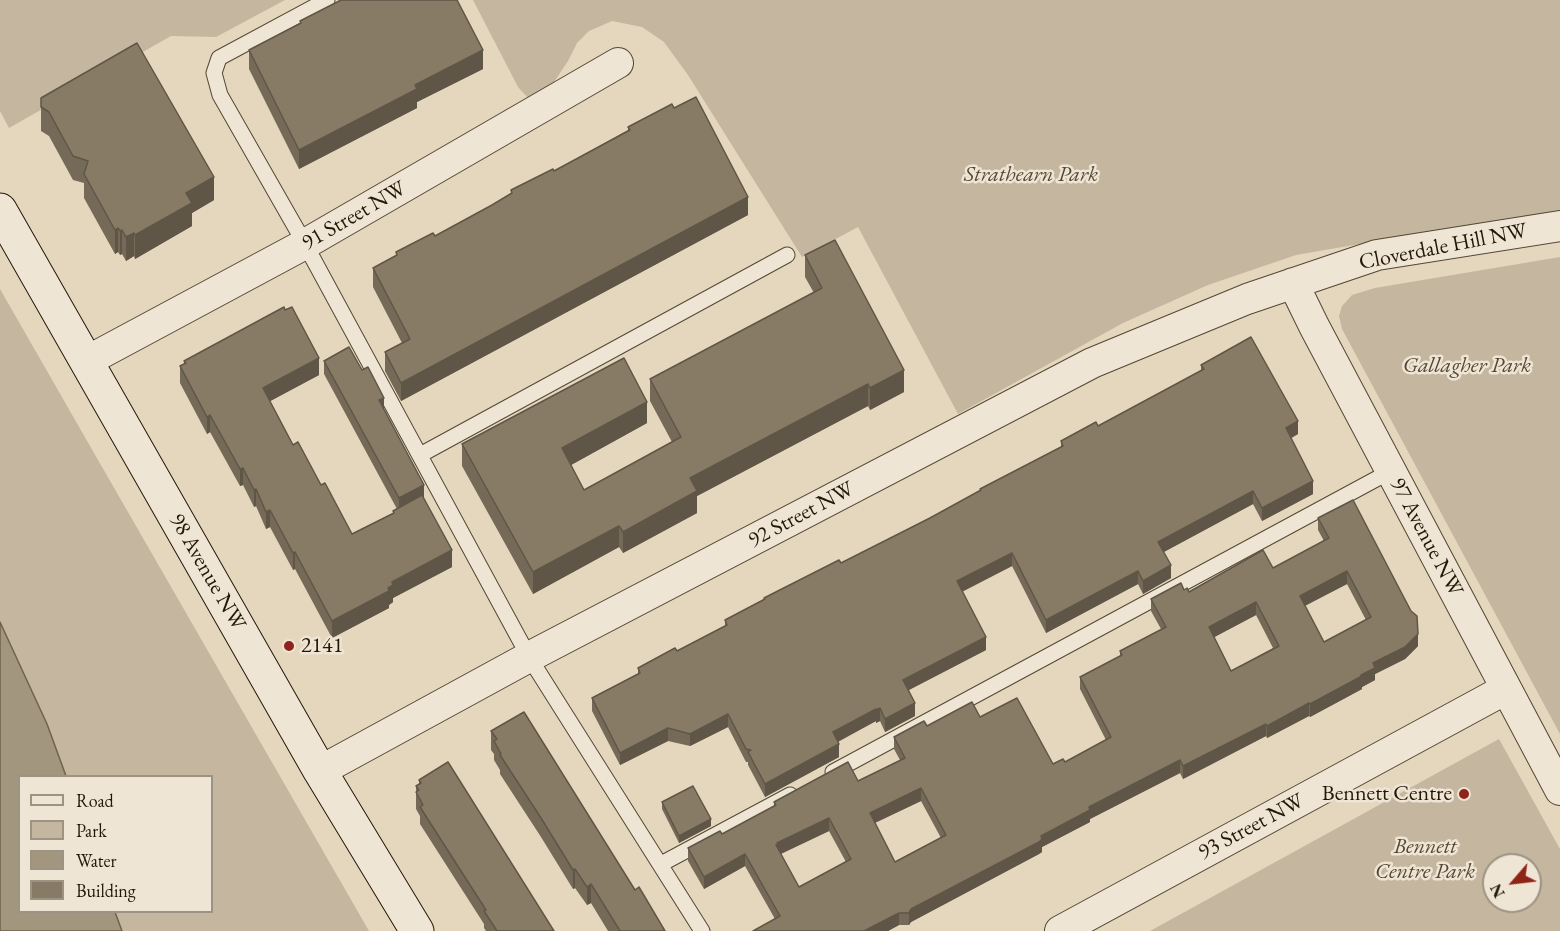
<!DOCTYPE html>
<style>
body{margin:0}
#map{position:relative;width:1560px;height:931px;overflow:hidden;background:#e5d7be;font-family:"EB Garamond",serif}
canvas{display:block}
.legend{position:absolute;left:18px;top:775px;width:195px;height:138px;box-sizing:border-box;background:#eee5d5;border:2px solid #9d9382;margin:0;padding:8px 10px;list-style:none;font-size:18px;color:#241705}
.legend li{display:flex;align-items:center;gap:12px;height:30px}
.legend b{width:30px;border:2px solid #9d9382}
.north{position:absolute;left:1482px;top:853px;width:60px;height:60px;box-sizing:border-box;background:#eee5d5;border:2px solid #9d9382;border-radius:50%;rotate:242deg;font-size:16px;font-weight:700;line-height:24px;text-align:center;color:#241705}
.north::after{content:'';display:block;margin:auto;width:21px;height:27px;background:#8f2418;clip-path:polygon(50% 0,100% 100%,50% 72%,0 100%)}
</style>
<div id="map">
<canvas width="1560" height="931"></canvas>
<ul class="legend">
<li><b style="height:8px;background:#eee5d5"></b>Road</li>
<li><b style="height:16px;background:#c4b69f"></b>Park</li>
<li><b style="height:16px;background:#a3967f"></b>Water</li>
<li><b style="height:16px;background:#887b65"></b>Building</li>
</ul>
<div class="north">N</div>
</div>
<script>
const g = document.querySelector('canvas').getContext('2d');
g.lineJoin = 'round';
function fill(path, color) {
  g.fillStyle = color;
  g.fill(path, 'evenodd');
}
function shape(rows) {
  const path = new Path2D();
  for (const r of rows) {
    path.moveTo(r[0], r[1]);
    for (let i = 2; i < r.length; i += 2) path.lineTo(r[i], r[i + 1]);
  }
  return path;
}
function trace(path, color, width, dash) {
  g.strokeStyle = color;
  g.lineWidth = width;
  g.lineCap = dash ? 'butt' : 'round';
  g.setLineDash(dash || []);
  g.stroke(path);
}
function drawText(font, color, halo, rows, align = 'center') {
  g.font = font + ' "EB Garamond",serif';
  g.lineWidth = 5;
  g.setLineDash([]);
  g.textBaseline = 'middle';
  g.strokeStyle = halo;
  g.fillStyle = color;
  for (const [text, x, y, turn = 0] of rows) {
    g.save();
    g.translate(x, y);
    g.rotate((+turn || 0) * Math.PI / 180);
    g.textAlign = isNaN(turn) ? turn : align;
    if (halo) g.strokeText(text, 0, 0);
    g.fillText(text, 0, 0);
    g.restore();
  }
}
fill(shape([
 [0,0,285,0,216,37,171,36,9,128,0,111],
 [473,0,1560,0,1560,211,1504,219,1296,255,1208,285,1123,323,958,414,858,227,802,257,688,75,664,42,642,27,612,21,589,31,577,43,568,61,554,82,529,99,518,87],
 [1560,257,1560,734,1342,329,1339,316,1342,306,1352,295,1375,288],
 [0,289,90,446,369,931,122,931,115,912,212,912,212,776,66,776,47,724,0,622],
 [1499,739,1560,849,1560,931,1150,931],
 [1494,865,1530,865,1530,901,1494,901]
]), '#c4b69f');
const water = shape([
 [0,622,47,724,66,776,20,776,20,912,115,912,122,931,0,931,0,622]
]);
fill(water, '#a3967f');
trace(water, '#70634e', 1.5);
const service = shape([
 [327,0,219,58,214,73,220,95,305,244,529,657,702,931],
 [420,455,787,255],
 [833,772,1391,471],
 [661,864,790,795]
]);
const minor = shape([
 [1293,283,1314,326,1560,790],
 [87,361,305,244,618,63],
 [320,771,529,657,1092,363,1247,299,1377,255,1560,226],
 [1060,931,1506,689]
]);
const secondary = shape([
 [0,210,320,771,417,931]
]);
trace(service, '#544733', 17);
trace(minor, '#544733', 32);
trace(secondary, '#241705', 35);
trace(service, '#eee5d5', 15);
trace(minor, '#eee5d5', 30);
trace(secondary, '#eee5d5', 33);
fill(shape([
 [300,21,483,69,417,102,417,108,299,169,249,69,249,50,300,23],
 [41,98,214,200,192,213,192,226,135,259,134,256,126,261,122,254,120,255,118,252,115,254,84,198,84,183,73,180,49,136,41,131],
 [674,108,748,215,401,401,385,371,385,352,402,343,373,287,373,268,396,256,396,252,435,236,492,205,511,194,511,190,554,171,628,130,628,127],
 [805,255,904,392,870,410,868,406,697,496,697,513,623,553,619,547,533,594,462,466,462,444,647,423,571,465,584,490,672,442,650,401,650,379,814,293,805,277],
 [184,361,319,375,270,401,293,445,352,534,393,513,393,511,397,509,324,374,324,361,384,410,424,498,452,567,393,598,393,602,389,605,389,608,332,638,295,569,293,570,270,527,266,529,256,506,254,507,243,485,240,486,210,432,207,434,180,383,180,366,184,364],
 [1201,365,1298,434,1291,438,1313,494,1262,521,1253,504,1164,552,1171,578,1143,594,1138,584,1046,633,1012,566,962,592,986,650,909,690,915,716,885,732,880,721,876,723,876,721,838,742,839,757,765,797,748,765,748,762,746,762,728,727,690,746,668,741,620,765,592,711,592,698,638,674,638,668,677,651,725,626,725,620,841,563,930,518,980,491,980,489,1061,447,1061,441,1098,426,1201,371],
 [1318,518,1418,646,1405,659,1375,674,1375,680,1362,687,1362,689,1310,717,1309,716,1267,738,1266,736,1183,779,1180,773,1090,819,1090,822,1042,847,1042,852,1039,854,911,922,909,925,899,925,888,931,753,931,775,919,745,866,704,889,688,861,688,848,722,834,774,806,774,802,858,781,900,760,894,749,894,737,927,726,980,717,1053,764,1065,762,1106,740,1080,689,1080,677,1120,656,1120,651,1161,629,1151,611,1151,599,1184,590,1189,592,1273,568,1324,541,1318,530],
 [1347,584,1366,620,1324,642,1305,606],
 [1256,615,1273,648,1231,671,1214,637],
 [921,801,941,838,895,862,875,823],
 [829,831,846,862,799,887,781,854],
 [491,731,635,890,665,931,608,931,591,903,587,905,575,888,573,889,541,837,500,774,500,770,494,760,494,754,491,750],
 [419,780,554,931,486,931,484,928,484,924,420,824,420,816,416,809,416,786,419,784],
 [662,802,711,826,679,843,662,809]
]), '#756a57');
fill(shape([
 [483,50,483,69,417,102,417,108,299,169,299,150,415,85],
 [214,177,214,200,192,213,192,226,135,259,135,235,186,193],
 [748,197,748,215,401,401,401,383],
 [118,228,118,252,115,254,115,230],
 [122,230,122,254,120,255,120,231],
 [134,233,134,256,126,261,126,237],
 [319,358,319,375,263,405,263,388],
 [904,370,904,392,870,410,870,388],
 [868,384,868,406,697,496,697,513,623,553,623,532,690,478],
 [384,398,384,411,379,400],
 [647,402,647,423,562,470,562,448],
 [210,415,210,432,207,434,207,417],
 [1298,421,1298,434,1286,441,1286,428],
 [243,468,243,485,240,486,240,469],
 [1313,481,1313,494,1262,521,1262,508],
 [424,485,424,498,399,511,399,498],
 [256,489,256,506,254,507,254,490],
 [1253,491,1253,504,1158,555,1158,542],
 [270,510,270,527,266,529,266,512],
 [619,526,619,547,533,594,533,572],
 [452,550,452,567,393,598,393,602,389,605,389,608,332,638,332,621,388,588,392,582],
 [295,552,295,569,293,570,293,553],
 [1012,553,1012,566,957,594,957,581],
 [1171,565,1171,578,1143,594,1143,581],
 [1138,571,1138,584,1046,633,1046,620],
 [1347,571,1347,584,1300,608,1300,596],
 [1256,602,1256,615,1209,640,1209,627],
 [1418,634,1418,646,1405,659,1375,674,1375,680,1362,687,1362,689,1310,717,1310,704,1361,675,1373,663],
 [986,637,986,650,903,693,903,680],
 [915,703,915,716,885,732,885,719],
 [1309,703,1309,716,1267,738,1267,726],
 [880,708,880,721,876,723,876,710],
 [876,709,876,721,833,744,833,732],
 [728,714,728,727,690,746,690,734],
 [1266,724,1266,736,1183,779,1183,766],
 [668,728,668,741,620,765,620,753],
 [839,744,839,757,765,797,765,784],
 [1180,760,1180,773,1090,819,1090,822,1042,847,1042,852,1039,854,911,922,909,925,909,913,911,909,1089,807],
 [921,788,921,801,870,825,870,813],
 [829,818,829,831,778,855,776,858,777,843],
 [711,819,711,826,679,843,679,836],
 [745,854,745,866,704,889,704,877],
 [575,869,575,888,573,889,573,870],
 [591,884,591,903,587,905,587,887],
 [899,913,899,925,888,931,864,931]
]), '#5f5647');
const building = shape([
 [341,0,457,0,483,50,415,85,417,89,299,150,249,50,301,23,300,21,341,0],
 [137,43,214,177,186,193,192,203,135,235,134,233,126,237,122,230,120,231,118,228,115,230,84,174,88,161,73,156,49,112,41,107,41,98,137,43],
 [696,97,748,197,401,383,385,352,410,339,373,268,397,255,396,252,433,233,435,236,492,205,512,193,511,190,553,169,554,171,630,130,628,127,672,104,674,108,696,97],
 [835,240,904,370,870,388,868,384,690,478,697,491,623,532,619,526,533,572,462,444,624,358,647,402,562,448,584,490,681,437,650,379,822,288,805,255,835,240],
 [284,307,285,310,292,307,319,358,263,388,293,445,298,442,321,485,325,483,352,534,394,513,393,511,422,495,452,550,392,582,393,585,388,588,389,591,332,621,295,552,293,553,270,510,266,512,256,489,254,490,243,468,240,469,210,415,207,417,180,366,186,363,184,361,284,307],
 [1251,337,1298,421,1286,428,1313,481,1262,508,1253,491,1158,542,1171,565,1143,581,1138,571,1046,620,1012,553,957,581,986,637,903,680,915,703,885,719,880,708,876,710,876,709,833,732,839,744,765,784,748,752,751,750,746,749,728,714,690,734,668,728,620,753,592,698,640,673,638,668,675,648,677,651,727,625,725,620,765,599,764,598,839,560,841,563,930,518,981,490,980,489,1063,446,1061,441,1096,422,1098,426,1204,369,1201,365,1251,337],
 [349,347,362,370,368,367,384,398,379,400,424,485,399,498,324,361,349,347],
 [1353,500,1411,611,1417,616,1418,634,1405,647,1373,663,1375,668,1361,675,1362,676,1310,704,1309,703,1267,726,1266,724,1183,766,1180,760,1089,807,1090,810,1041,836,1042,839,1039,842,911,909,909,913,899,913,864,931,753,931,780,916,745,854,704,877,688,848,720,831,722,834,776,805,774,802,848,762,858,781,905,758,894,737,924,721,927,726,972,702,980,717,1017,698,1053,764,1063,759,1065,762,1111,737,1080,677,1122,655,1120,651,1166,627,1151,599,1181,583,1184,590,1187,588,1189,592,1263,550,1273,568,1329,538,1318,518,1353,500],
 [1347,571,1371,617,1324,642,1300,596,1347,571],
 [1256,602,1279,646,1231,671,1209,627,1256,602],
 [921,788,946,835,895,862,870,813,921,788],
 [829,818,851,859,799,887,776,845,778,845,777,843,829,818],
 [524,712,635,890,639,887,665,931,620,931,591,884,587,887,575,869,573,870,541,818,500,755,501,754,494,741,497,739,491,731,524,712],
 [448,762,554,931,497,931,484,911,486,910,420,807,423,805,416,792,419,790,416,786,421,783,419,780,448,762],
 [693,786,711,819,679,836,662,802,693,786]
]);
fill(building, '#887b65');
trace(building, '#5f5647', 1.5);
for (const [x, y, r, color] of [
 [289,646,6,"#8f2418"],
 [1464,794,6,"#8f2418"]
]) {
  const dot = new Path2D();
  dot.arc(x, y, r, 0, 2 * Math.PI);
  g.fillStyle = color;
  g.fill(dot);
  trace(dot, '#eee5d5', 2);
}
drawText('italic 22px', '#544733', '#eee5d5', [
 ["Strathearn Park",1031,175],
 ["Gallagher Park",1467,366],
 ["Bennett",1425,847],
 ["Centre Park",1425,872]
]);
drawText('22px', '#241705', '#eee5d5', [
 ["91 Street NW",354,216,-30],
 ["Cloverdale Hill NW",1443,247,-11],
 ["92 Street NW",801,515,-28],
 ["97 Avenue NW",1426,537,62],
 ["98 Avenue NW",207,572,60],
 ["93 Street NW",1251,827,-28]
]);
drawText('22px', '#241705', '#eee5d5', [
 ["2141",301,646],
 ["Bennett Centre",1452,794,"right"]
], 'left');
</script>
